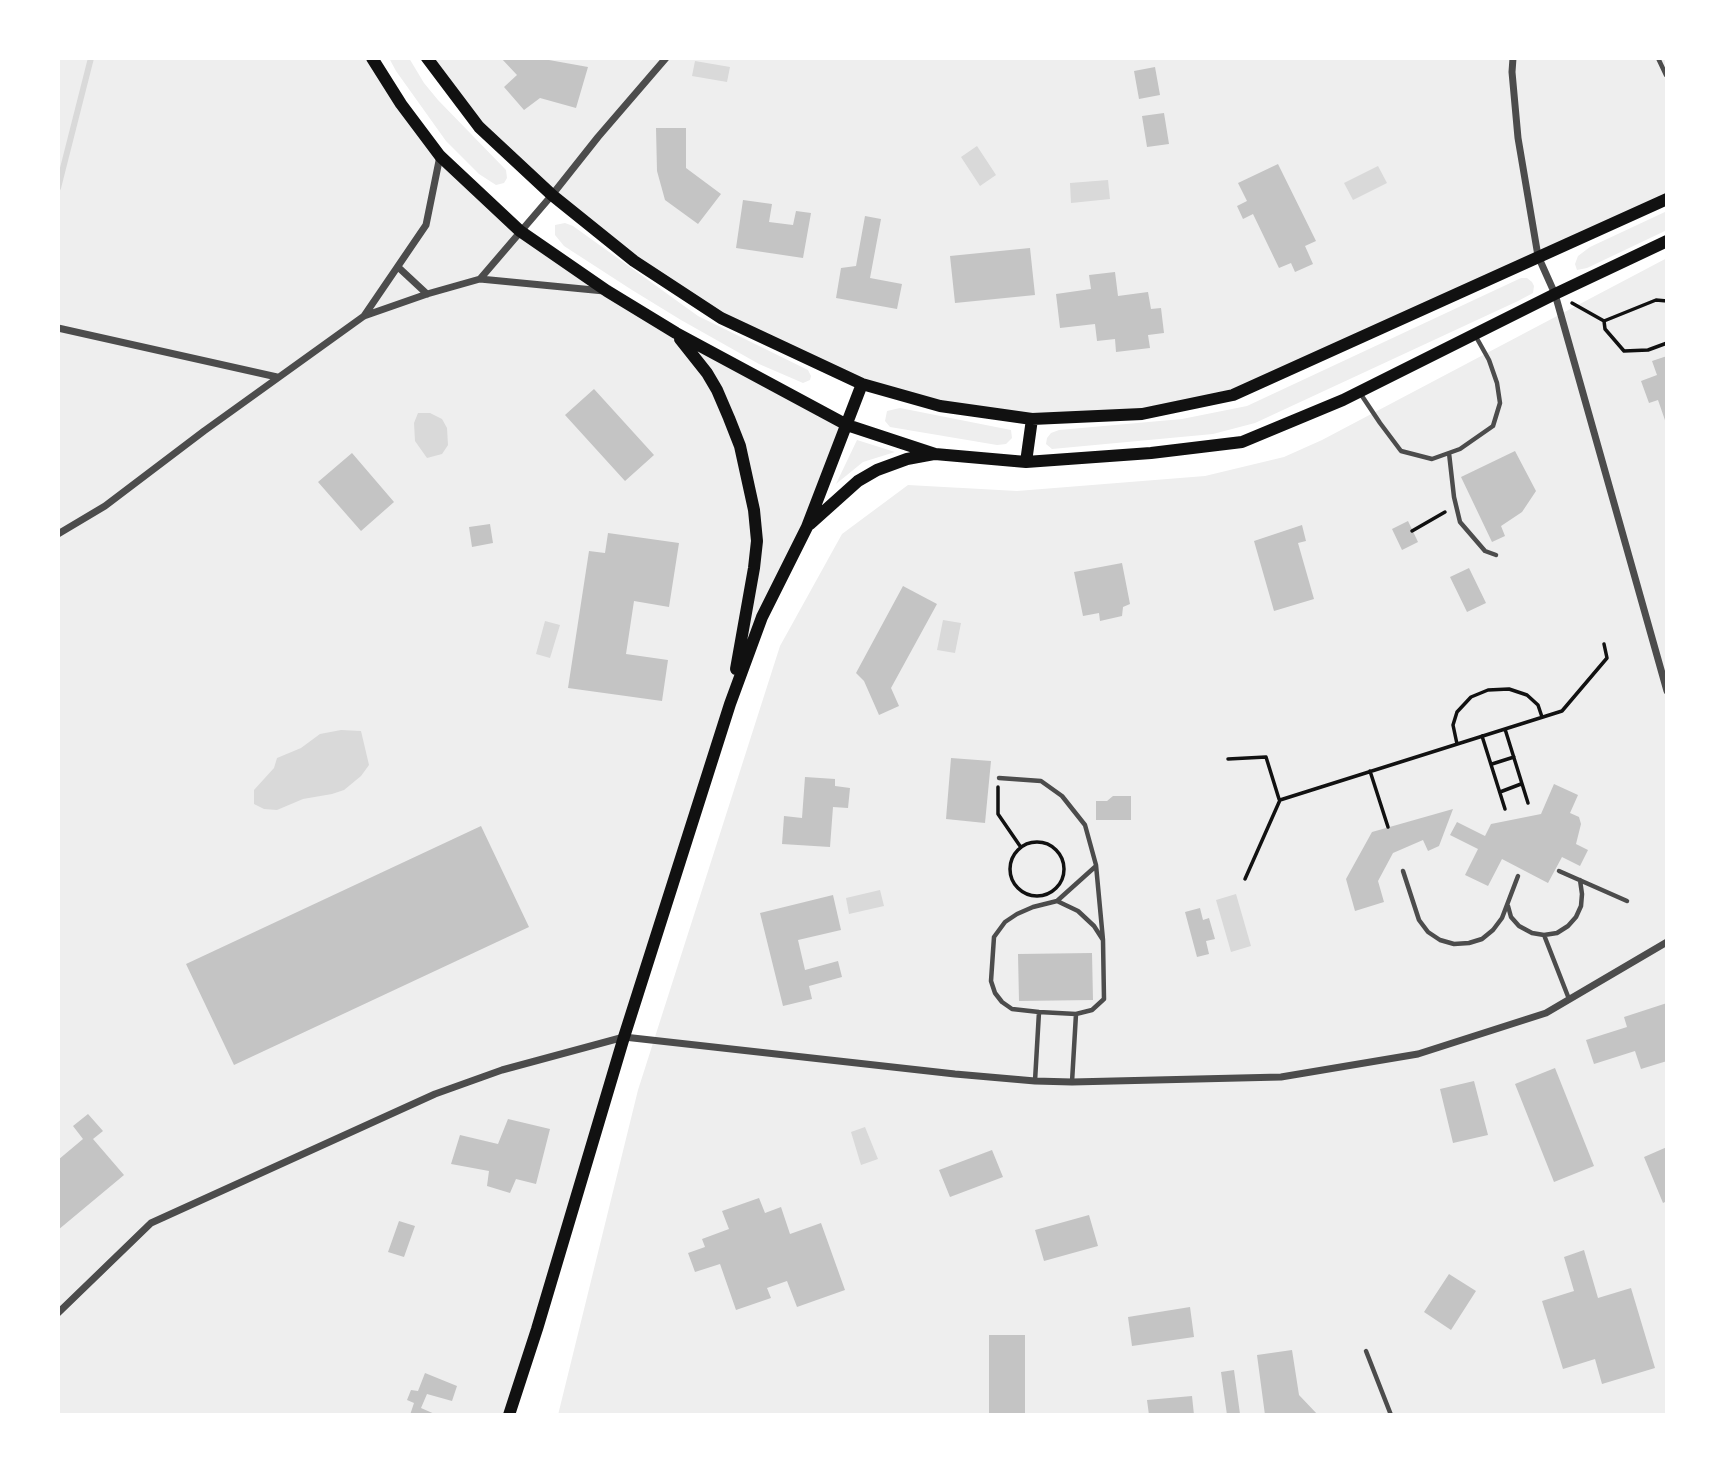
<!DOCTYPE html>
<style>
body{margin:0}
#map{position:relative;width:1725px;height:1473px;overflow:hidden;background:#fff;font-family:"Varela Round",sans-serif}
canvas{display:block}
.frame{position:absolute;inset:0;border:60px solid #fff;pointer-events:none}
</style>
<div id="map">
<canvas width="1725" height="1473"></canvas>
<div class="frame"></div>
</div>
<script>
const g = document.querySelector('canvas').getContext('2d');
g.lineJoin = 'round';
function fill(path, color) {
  g.fillStyle = color;
  g.fill(path, 'evenodd');
}
function shape(rows) {
  const path = new Path2D();
  for (const r of rows) {
    if (r.length === 3) {
      path.moveTo(r[0] + r[2], r[1]);
      path.arc(r[0], r[1], r[2], 0, 2 * Math.PI);
      continue;
    }
    path.moveTo(r[0], r[1]);
    for (let i = 2; i < r.length; i += 2) path.lineTo(r[i], r[i + 1]);
  }
  return path;
}
function trace(path, color, width, dash) {
  g.strokeStyle = color;
  g.lineWidth = width;
  g.lineCap = dash ? 'butt' : 'round';
  g.setLineDash(dash || []);
  g.stroke(path);
}
fill(shape([
 [58,58,372,58,440,156,520,231,607,291,847,425,762,617,509,1415,58,1415],
 [389,58,409,58,424,83,438,100,506,170,507,178,504,183,496,185,479,174,446,141,396,71],
 [427,58,1667,58,1667,199,1233,395,1142,414,1032,419,862,384,721,318,634,261,479,127],
 [1667,211,1667,230,1587,268,1577,270,1575,264,1578,256,1590,247],
 [565,223,573,226,698,316,808,370,811,376,810,380,803,383,759,364,681,320,632,290,564,246,555,235,555,225],
 [1667,258,1667,1415,558,1415,638,1090,780,646,842,534,908,485,1017,491,1205,476,1284,457,1322,440],
 [1521,278,1527,278,1532,282,1534,286,1533,293,1518,301,1255,423,1213,434,1052,449,1046,444,1047,438,1051,433,1059,430,1182,419,1247,406],
 [900,408,1011,430,1012,438,1006,444,997,445,890,427,885,421,887,411],
 [857,440,895,452,863,462,836,484]
]), '#eee');
fill(shape([
 [695,61,730,67,727,82,692,76],
 [977,146,996,175,980,186,961,157],
 [1378,166,1387,183,1353,200,1344,183],
 [1108,180,1110,199,1071,203,1070,183],
 [418,413,430,413,442,419,447,428,448,445,442,454,427,458,415,441,414,423],
 [943,620,961,623,955,653,937,650],
 [545,621,560,625,550,658,536,654],
 [341,730,361,731,369,765,361,776,344,790,332,794,303,799,277,810,264,809,254,804,254,790,274,768,277,758,301,748,320,734],
 [880,890,884,906,849,914,846,898],
 [1236,894,1251,946,1231,952,1216,900],
 [865,1127,878,1159,861,1165,851,1132]
]), '#d9d9d9');
trace(shape([
 [58,188,91,58]
]), '#d9d9d9', 6);
fill(shape([
 [501,58,548,58,549,60,588,67,576,108,540,98,524,110,504,87,517,75],
 [1155,67,1160,95,1139,99,1134,71],
 [1164,113,1169,144,1147,147,1142,116],
 [656,128,686,128,686,168,721,194,698,224,665,200,657,171],
 [1278,164,1316,241,1305,246,1313,264,1295,272,1291,263,1279,268,1253,214,1243,219,1237,206,1247,201,1238,183],
 [743,200,772,204,769,222,793,225,796,211,811,213,803,258,736,248],
 [865,216,881,219,870,278,902,284,897,309,836,298,841,268,856,266],
 [1030,248,1035,295,955,303,950,256],
 [1115,272,1118,296,1148,292,1151,309,1161,308,1164,333,1148,335,1150,348,1116,352,1115,339,1097,341,1095,324,1060,328,1056,294,1091,289,1089,275],
 [1667,356,1667,426,1658,400,1649,403,1641,381,1657,375,1652,361],
 [594,389,654,455,625,481,565,415],
 [1515,451,1536,491,1522,512,1501,526,1505,536,1492,542,1461,477],
 [352,453,394,502,361,531,318,482],
 [1408,521,1418,542,1402,550,1392,529],
 [490,524,493,543,472,547,469,527],
 [1302,525,1306,541,1298,543,1314,599,1274,611,1254,541],
 [608,533,679,543,669,607,634,601,626,654,668,660,662,701,568,688,589,551,605,553],
 [1122,563,1130,604,1123,607,1122,616,1100,621,1099,613,1083,616,1074,572],
 [1469,568,1486,603,1467,612,1450,577],
 [903,586,937,604,891,688,899,706,879,715,864,681,856,673],
 [951,758,991,761,985,823,946,819],
 [805,777,835,779,835,786,850,788,848,808,833,807,830,847,782,844,784,816,802,818],
 [1554,784,1578,795,1570,813,1579,817,1581,824,1576,844,1588,850,1580,866,1562,857,1548,883,1502,859,1488,886,1465,875,1478,849,1450,835,1457,822,1485,836,1491,824,1541,814],
 [1113,796,1131,796,1131,820,1096,820,1096,801,1107,801],
 [1453,809,1439,846,1428,851,1423,840,1393,853,1378,881,1384,902,1355,911,1346,879,1372,832],
 [481,826,529,927,234,1065,186,964],
 [833,895,841,930,798,940,805,970,838,961,842,977,809,986,812,999,783,1006,760,913],
 [1200,908,1203,920,1209,918,1215,939,1206,941,1209,954,1197,957,1185,912],
 [1092,953,1093,1000,1019,1001,1018,954],
 [1667,1003,1667,1061,1641,1069,1635,1051,1594,1064,1586,1040,1627,1027,1624,1017],
 [1555,1068,1594,1166,1554,1182,1515,1084],
 [1474,1081,1488,1135,1453,1143,1440,1089],
 [88,1114,103,1131,93,1139,124,1175,58,1230,58,1160,83,1139,73,1126],
 [508,1119,550,1129,536,1184,516,1179,510,1193,487,1186,489,1171,451,1164,460,1135,498,1144],
 [1667,1147,1667,1201,1663,1203,1644,1157],
 [992,1150,1003,1177,950,1197,939,1170],
 [759,1198,765,1213,781,1207,790,1234,821,1223,845,1290,797,1307,787,1281,767,1288,771,1298,736,1310,720,1264,695,1272,688,1253,705,1247,702,1239,729,1229,722,1211],
 [1089,1215,1098,1246,1044,1261,1035,1230],
 [399,1221,415,1226,404,1257,388,1252],
 [1584,1250,1598,1298,1631,1288,1655,1368,1602,1384,1595,1359,1563,1369,1542,1301,1574,1291,1564,1257],
 [1449,1274,1476,1291,1451,1330,1424,1312],
 [1190,1307,1194,1337,1132,1346,1128,1317],
 [989,1335,1025,1335,1025,1415,989,1415],
 [1292,1350,1299,1395,1318,1415,1265,1415,1257,1355],
 [1234,1370,1240,1414,1227,1415,1221,1372],
 [425,1373,457,1386,452,1401,427,1394,421,1408,437,1415,410,1415,414,1403,407,1400,411,1390,418,1391],
 [1192,1396,1194,1415,1149,1415,1147,1400]
]), '#c4c4c4');
trace(shape([
 [1572,303,1604,321,1605,329,1624,351,1648,350,1667,343],
 [1604,321,1656,300,1667,301],
 [1412,531,1445,512],
 [1505,729,1528,803],
 [1482,736,1505,809],
 [1457,744,1453,725,1457,712,1471,697,1488,690,1509,689,1527,695,1538,705,1542,717],
 [1228,759,1266,757,1279,799],
 [1492,764,1514,757],
 [1370,771,1388,827],
 [998,787,998,814,1020,846],
 [1500,792,1521,784],
 [1037,869,27],
 [1245,879,1280,800,1562,711,1607,658,1604,644]
]), '#111', 3.5);
trace(shape([
 [1658,58,1666,75],
 [1360,393,1380,423,1401,451,1432,459,1460,449,1493,426,1500,403,1497,383,1489,360,1475,335],
 [1449,453,1454,497,1460,522,1485,551,1496,555],
 [999,778,1041,781,1062,796,1085,825,1096,865,1103,940,1104,999,1092,1010,1076,1014,1039,1012,1012,1009,1002,1002,995,993,991,981,994,937,1005,922,1017,914,1033,907,1057,901,1078,911,1094,926,1103,940],
 [1403,871,1419,920,1428,932,1440,940,1454,944,1469,943,1482,939,1493,930,1502,918,1518,876],
 [1559,871,1627,901],
 [1057,901,1096,866],
 [1508,906,1511,917,1519,926,1532,933,1544,935,1557,933,1568,926,1576,917,1581,906,1582,894,1580,880],
 [1544,935,1569,999],
 [1035,1081,1039,1012],
 [1072,1082,1076,1014],
 [1366,1351,1391,1415]
]), '#4c4c4c', 4.5);
trace(shape([
 [1513,58,1512,72,1518,138,1538,256,1555,294,1667,691],
 [398,267,427,294],
 [480,279,604,291],
 [364,316,426,225,440,156],
 [58,328,277,377],
 [58,534,105,506,204,431,364,316,427,294,480,279,552,195,598,137,666,58],
 [58,1313,151,1223,435,1094,502,1070,624,1037,955,1074,1035,1081,1072,1082,1281,1077,1418,1054,1546,1013,1667,942]
]), '#4c4c4c', 7);
trace(shape([
 [372,58,401,104,440,156,520,231,607,291,676,333,847,425,935,454,1026,462,1151,453,1242,442,1343,400,1555,294,1667,241],
 [427,58,479,127,552,195,634,261,721,318,862,384,940,406,1032,419,1142,414,1233,395,1667,199],
 [680,339,707,373,717,390,729,418,740,446,754,510,757,541,754,568,736,669],
 [1026,462,1032,419],
 [810,524,858,481,877,470,907,459,934,454],
 [509,1415,537,1329,624,1037,730,704,762,617,807,527,862,384]
]), '#111', 12);
</script>
